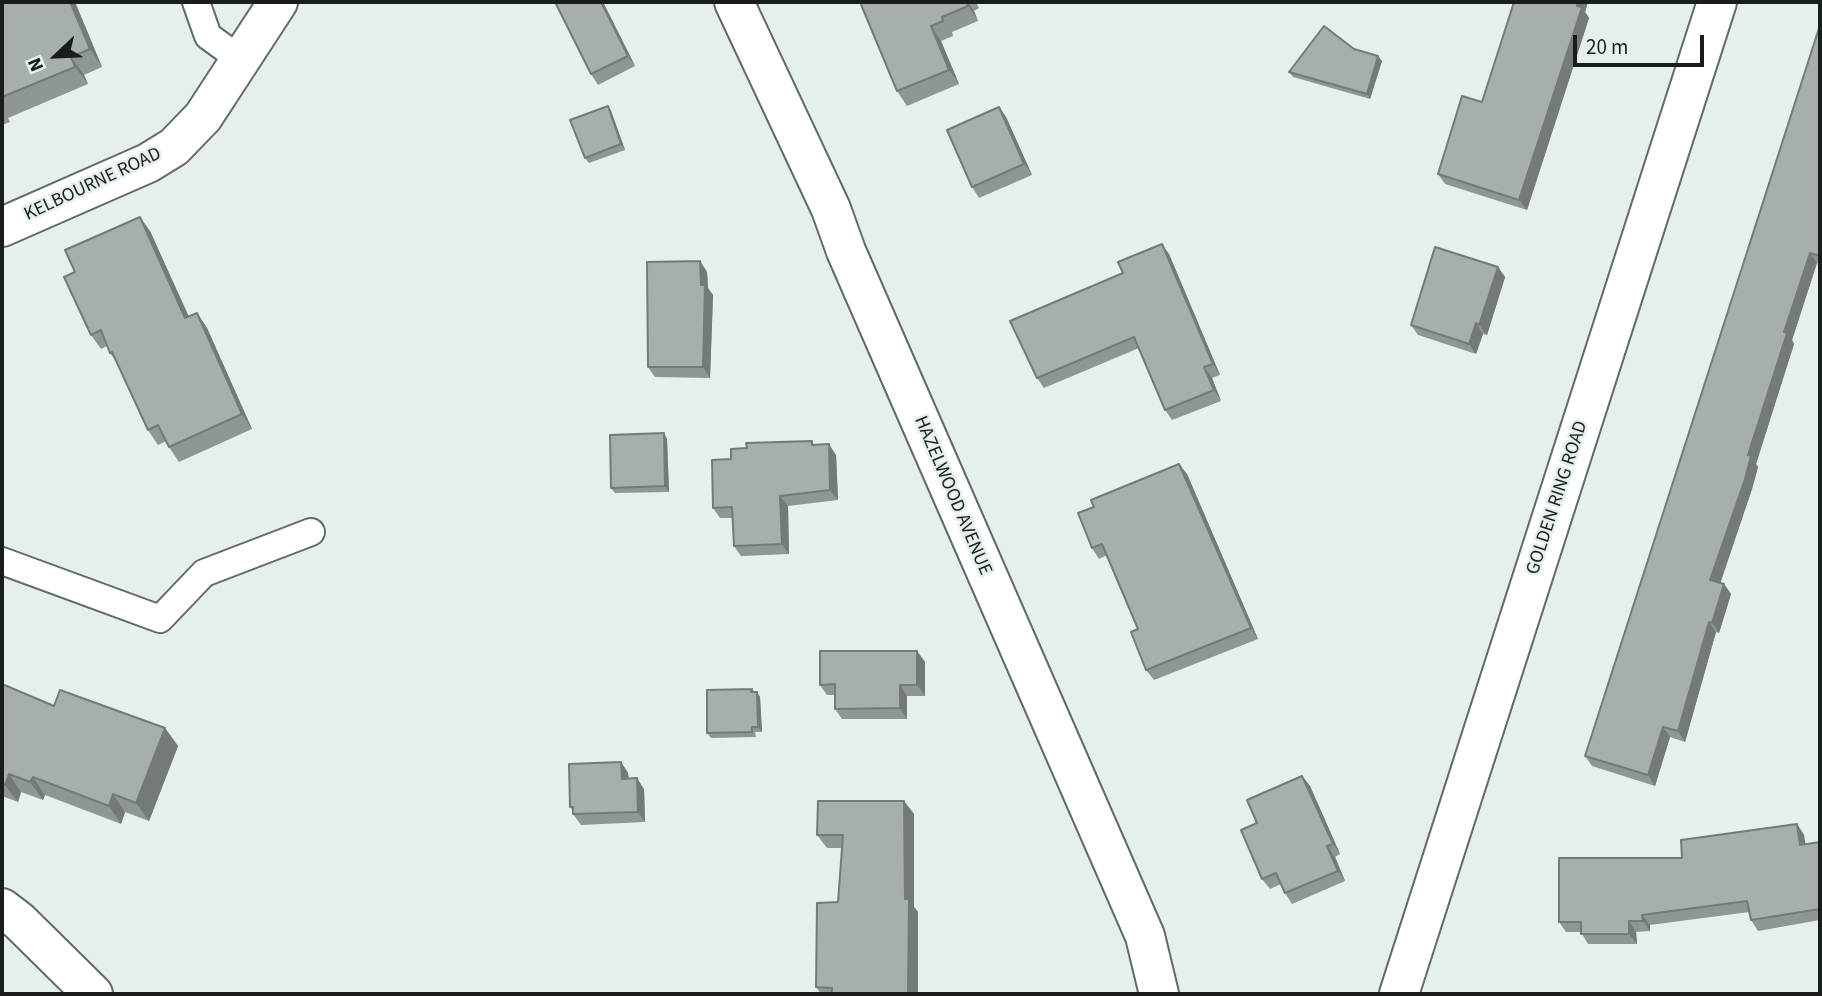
<!DOCTYPE html>
<style>
body{margin:0}
#map{position:relative;width:1822px;height:996px;overflow:hidden;background:#e5efee;font-family:"Source Sans 3",sans-serif}
canvas{display:block}
.frame{position:absolute;inset:0;border:4px solid #191d1c;pointer-events:none}
.north{position:absolute;left:21px;top:21px;width:70px;height:70px;-webkit-text-stroke:5px #e5efee;paint-order:stroke;rotate:247deg;font-size:19px;font-weight:700;line-height:28px;text-align:center;color:#191d1c}
.north::after{content:'';display:block;margin:auto;width:24px;height:32px;background:#191d1c;clip-path:polygon(50% 0,100% 100%,50% 72%,0 100%)}
.scale{position:absolute;left:1573px;top:35px;width:131px;height:32px;box-sizing:border-box;border:4px solid #191d1c;border-top:0;padding-left:9px;font-size:21px;line-height:24px;white-space:nowrap;color:#191d1c;-webkit-text-stroke:5px #e5efee;paint-order:stroke}
</style>
<div id="map">
<canvas width="1822" height="996"></canvas>
<div class="frame"></div>
<div class="north">N</div>
<div class="scale">20 m</div>
</div>
<script>
const g = document.querySelector('canvas').getContext('2d');
g.lineJoin = 'round';
function shape(rows) {
  const path = new Path2D();
  for (const r of rows) {
    path.moveTo(r[0], r[1]);
    for (let i = 2; i < r.length; i += 2) path.lineTo(r[i], r[i + 1]);
  }
  return path;
}
function trace(path, color, width, dash) {
  g.strokeStyle = color;
  g.lineWidth = width;
  g.lineCap = dash ? 'butt' : 'round';
  g.setLineDash(dash || []);
  g.stroke(path);
}
function fill(path, color) {
  g.fillStyle = color;
  g.fill(path, 'evenodd');
}
function drawText(font, color, halo, rows, align = 'center') {
  g.font = font + ' "Source Sans 3",sans-serif';
  g.lineWidth = 5;
  g.setLineDash([]);
  g.textBaseline = 'middle';
  g.strokeStyle = halo;
  g.fillStyle = color;
  for (const [text, x, y, turn = 0] of rows) {
    g.save();
    g.translate(x, y);
    g.rotate((+turn || 0) * Math.PI / 180);
    g.textAlign = isNaN(turn) ? turn : align;
    if (halo) g.strokeText(text, 0, 0);
    g.fillText(text, 0, 0);
    g.restore();
  }
}
const service = shape([
 [196,2,208,36,241,60],
 [2,561,160,619,204,573,311,532]
]);
const minor = shape([
 [734,2,831,209,846,251,1145,936,1159,994],
 [2,227,148,163,174,147,203,117,278,2],
 [2,908,19,921,93,994]
]);
const tertiary = shape([
 [1399,994,1717,2]
]);
trace(service, '#626b6a', 30);
trace(minor, '#626b6a', 42);
trace(tertiary, '#626b6a', 42);
trace(service, '#fff', 26);
trace(minor, '#fff', 38);
trace(tertiary, '#fff', 38);
fill(shape([
 [2,2,75,2,102,67,84,75,88,84,8,118,10,122,2,125],
 [555,2,603,2,635,66,598,85,591,74],
 [860,2,976,2,979,8,974,11,978,21,952,32,953,36,941,41,959,84,907,106,897,91],
 [1514,2,1588,2,1585,12,1589,18,1527,210,1445,184,1438,174,1482,102],
 [1820,25,1820,264,1817,263,1792,340,1794,344,1756,464,1758,467,1752,489,1720,583,1724,584,1731,594,1719,633,1716,632,1685,742,1670,737,1655,786,1592,766,1585,756],
 [1354,49,1382,61,1370,99,1293,77,1289,72],
 [608,106,611,111,625,150,589,163,585,158],
 [999,107,1006,117,1032,175,979,198,972,187],
 [150,231,188,317,197,313,207,328,252,429,179,462,169,447,166,441,158,445,148,430,118,364,110,353,107,346,101,349,91,335,75,272],
 [1169,254,1220,375,1212,378,1221,401,1172,420,1165,410,1139,348,1044,388,1037,378],
 [700,261,707,272,708,288,713,295,710,378,655,377,648,367],
 [1498,267,1505,277,1487,335,1483,334,1476,354,1418,335,1411,325],
 [664,433,667,439,669,492,615,493,611,488],
 [836,455,838,500,788,506,789,554,741,556,734,546,732,518,720,518,713,508,731,459],
 [1187,474,1258,639,1154,680,1146,670,1138,629,1107,555,1099,559,1092,548,1094,507],
 [917,651,925,662,925,696,907,696,907,719,842,719,835,709,835,695,827,695,820,685],
 [2,684,54,706,165,728,178,746,149,821,125,812,121,824,45,795,43,800,21,792,18,802,2,796],
 [752,689,760,697,762,732,755,732,756,737,711,738,707,733],
 [621,762,628,773,629,779,644,789,645,822,581,825,573,814,573,811,570,807],
 [1302,776,1310,786,1340,854,1335,857,1345,881,1292,904,1285,893,1281,884,1270,889,1262,879,1257,823],
 [904,801,914,814,914,907,918,912,918,994,821,994,816,987,838,902,842,848,827,848,817,835],
 [1797,824,1804,835,1805,844,1820,842,1820,920,1758,931,1751,920,1749,912,1650,925,1650,931,1636,932,1637,944,1588,944,1581,932,1566,932,1559,922,1682,858]
]), '#8f9696');
fill(shape([
 [70,2,75,2,102,67,90,49],
 [601,2,603,2,635,66,628,56],
 [966,2,968,2,974,11,978,21],
 [1578,2,1588,2,1585,12,1589,18,1527,210,1519,200],
 [931,26,941,41,959,84,949,70],
 [1378,56,1382,61,1370,99,1367,94],
 [71,57,84,75,88,84,75,67],
 [608,106,611,111,625,150,621,144],
 [999,107,1006,117,1032,175,1024,164],
 [140,217,150,231,196,332,185,318],
 [1162,244,1169,254,1220,375,1213,364],
 [1810,253,1817,263,1792,340,1794,344,1756,464,1758,467,1752,489,1718,590,1710,580,1784,332],
 [700,261,707,272,708,288,713,295,710,378,703,367],
 [1498,267,1505,277,1487,335,1479,325],
 [197,313,207,328,252,429,242,414],
 [1476,323,1483,334,1476,354,1469,344],
 [1204,367,1212,378,1221,401,1214,390],
 [664,433,667,439,669,492,665,486],
 [829,444,836,455,838,500,830,490],
 [1179,464,1187,474,1258,639,1251,628],
 [780,496,788,506,789,554,782,544],
 [1724,584,1731,594,1719,633,1712,623],
 [1709,622,1716,632,1685,742,1678,731],
 [917,651,925,662,925,696,917,685],
 [900,685,907,696,907,719,900,708],
 [757,692,760,697,762,732,758,727],
 [1663,727,1670,737,1655,786,1648,775],
 [165,728,178,746,149,821,136,803],
 [621,762,628,773,629,790,622,779],
 [9,774,21,792,18,802,5,785],
 [1302,776,1310,786,1340,854,1333,844],
 [33,777,45,795,43,800,30,782],
 [637,778,644,789,645,822,638,812],
 [113,794,125,812,121,824,109,806],
 [904,801,914,814,914,907,918,912,918,994,908,994,905,899],
 [1797,824,1804,835,1807,855,1800,845],
 [1327,846,1335,857,1345,881,1338,871],
 [1642,915,1650,925,1650,931,1643,921],
 [1629,921,1636,932,1637,944,1629,934]
]), '#747a7a');
const building = shape([
 [2,2,70,2,90,49,71,57,75,67,2,97,2,2],
 [555,2,601,2,628,56,591,74,555,2],
 [860,2,966,2,968,6,942,17,943,21,931,26,949,70,897,91,860,2],
 [1514,2,1578,2,1577,6,1582,7,1519,200,1438,174,1462,96,1482,102,1514,2],
 [1820,25,1820,256,1810,253,1784,332,1787,333,1748,455,1751,456,1745,479,1710,580,1724,584,1712,623,1709,622,1678,731,1663,727,1648,775,1585,756,1820,25],
 [1324,26,1354,49,1378,56,1367,94,1289,72,1324,26],
 [608,106,621,144,585,158,570,120,608,106],
 [999,107,1024,164,972,187,947,130,999,107],
 [140,217,185,318,197,313,242,414,169,447,158,425,148,430,112,352,110,353,101,330,91,335,64,277,75,272,65,250,140,217],
 [1162,244,1213,364,1204,367,1214,390,1165,410,1134,337,1037,378,1010,321,1123,273,1118,262,1162,244],
 [1435,247,1498,267,1479,325,1476,323,1469,344,1411,325,1435,247],
 [700,261,701,285,705,285,703,367,648,367,647,262,700,261],
 [664,433,665,486,611,488,610,435,664,433],
 [812,441,812,445,829,444,830,490,780,496,782,544,734,546,732,507,713,508,712,460,731,459,731,449,747,448,746,443,812,441],
 [1179,464,1251,628,1146,670,1131,632,1138,629,1102,544,1092,548,1078,513,1094,507,1091,500,1179,464],
 [820,651,917,651,917,685,900,685,900,708,835,709,835,684,820,685,820,651],
 [2,684,54,706,60,690,165,728,136,803,113,794,109,806,33,777,30,782,9,774,5,785,2,783,2,684],
 [752,689,751,692,757,692,758,727,752,727,752,732,707,733,707,690,752,689],
 [621,762,622,779,637,778,638,812,573,814,573,807,570,807,569,764,621,762],
 [1302,776,1333,844,1327,846,1338,871,1285,893,1276,873,1262,879,1241,830,1257,823,1247,800,1302,776],
 [818,801,904,801,905,899,909,899,908,994,832,994,832,988,816,987,817,903,838,902,843,835,817,835,818,801],
 [1797,824,1800,845,1820,842,1820,909,1751,920,1747,901,1642,915,1643,921,1629,921,1629,934,1581,934,1581,922,1559,922,1559,858,1682,858,1681,840,1797,824]
]);
fill(building, '#a6afae');
trace(building, '#747a7a', 2);
drawText('19px', '#191d1c', '#e5efee', [
 ["KELBOURNE ROAD",93,185,-25],
 ["HAZELWOOD AVENUE",952,496,67],
 ["GOLDEN RING ROAD",1558,498,-72]
]);
</script>
